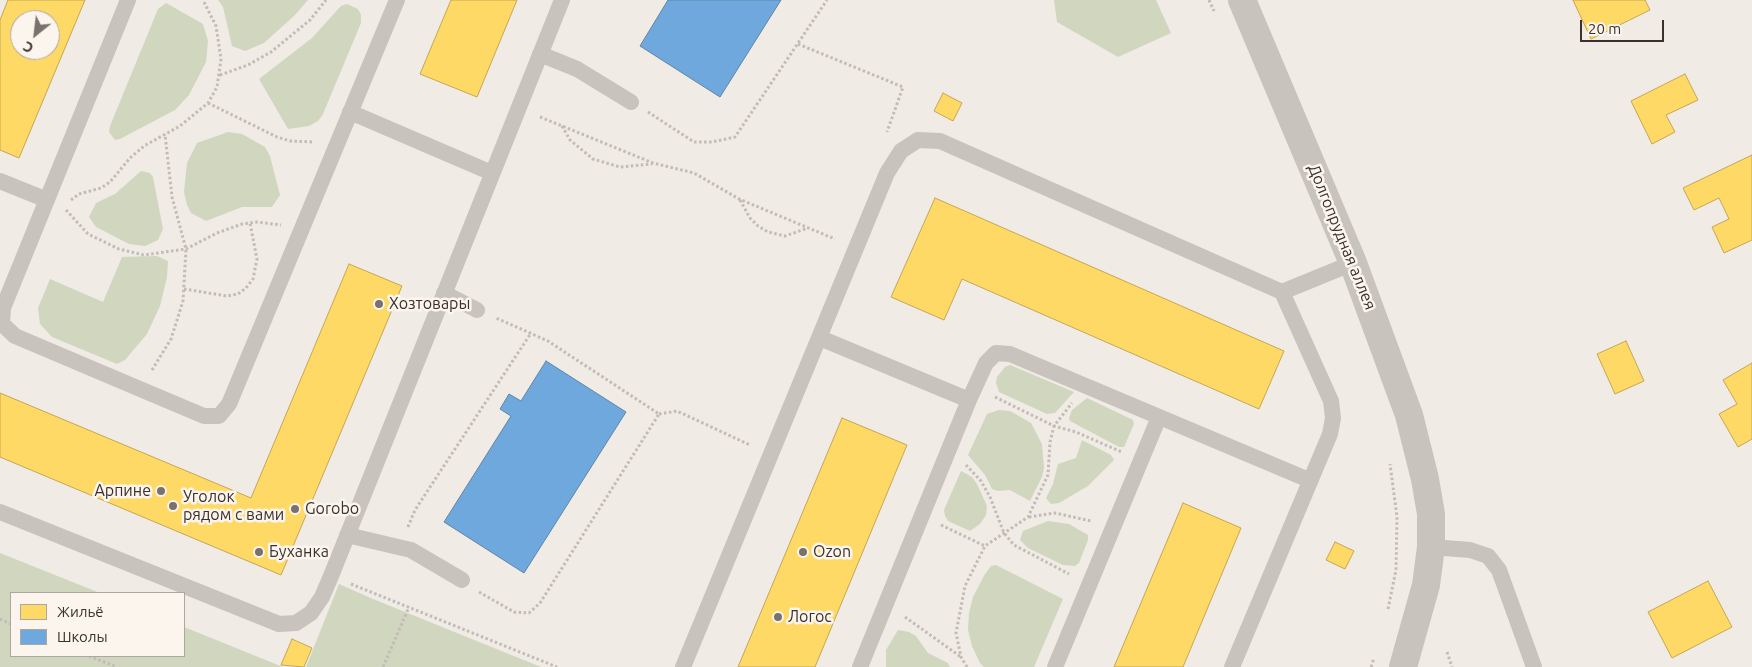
<!DOCTYPE html>
<meta charset="utf-8">
<style>
body{margin:0}
#map{position:relative;width:1752px;height:667px;overflow:hidden;background:#f0ebe5;font-family:Ubuntu,sans-serif}
canvas{display:block}
.legend{position:absolute;left:10px;top:592px;width:175px;height:65px;box-sizing:border-box;background:#fbf5ee;border:1px solid #aea6a0;margin:0;padding:6px 9px;list-style:none;font-size:15px;color:#3b302b}
.legend li{display:flex;align-items:center;gap:10px;height:25px}
.legend b{width:25px;border:1px solid #aea6a0}
.north{position:absolute;left:10px;top:10px;width:50px;height:50px;box-sizing:border-box;background:#fbf5ee;border:1px solid #aea6a0;border-radius:50%;rotate:209deg;font-size:14px;font-weight:700;line-height:20px;text-align:center;color:#3b302b}
.north::after{content:'';display:block;margin:auto;width:18px;height:22px;background:#7a716c;clip-path:polygon(50% 0,100% 100%,50% 72%,0 100%)}
.scale{position:absolute;left:1580px;top:20px;width:84px;height:22px;box-sizing:border-box;border:2px solid #3b302b;border-top:0;padding-left:6px;font-size:15px;line-height:18px;white-space:nowrap;color:#3b302b;-webkit-text-stroke:4px #fbf5ee;paint-order:stroke}
</style>
<div id="map">
<canvas width="1752" height="667"></canvas>
<ul class="legend">
<li><b style="height:14px;background:#ffd966"></b>Жильё</li>
<li><b style="height:14px;background:#6fa8dc"></b>Школы</li>
</ul>
<div class="north">С</div>
<div class="scale">20 m</div>
</div>
<script>
const g = document.querySelector('canvas').getContext('2d');
g.lineJoin = 'round';
function fill(path, color) {
  g.fillStyle = color;
  g.fill(path, 'evenodd');
}
function shape(rows) {
  const path = new Path2D();
  for (const r of rows) {
    path.moveTo(r[0], r[1]);
    for (let i = 2; i < r.length; i += 2) path.lineTo(r[i], r[i + 1]);
  }
  return path;
}
function trace(path, color, width, dash) {
  g.strokeStyle = color;
  g.lineWidth = width;
  g.lineCap = dash ? 'butt' : 'round';
  g.setLineDash(dash || []);
  g.stroke(path);
}
function drawText(font, color, halo, rows, align = 'center') {
  g.font = font + ' Ubuntu,sans-serif';
  g.lineWidth = 5;
  g.setLineDash([]);
  g.textBaseline = 'middle';
  g.strokeStyle = halo;
  g.fillStyle = color;
  for (const [text, x, y, turn = 0] of rows) {
    g.save();
    g.translate(x, y);
    g.rotate((+turn || 0) * Math.PI / 180);
    g.textAlign = isNaN(turn) ? turn : align;
    if (halo) g.strokeText(text, 0, 0);
    g.fillText(text, 0, 0);
    g.restore();
  }
}
fill(shape([
 [218,0,308,0,295,15,264,43,245,51,232,46,223,7],
 [1054,0,1156,0,1171,33,1118,57,1057,22],
 [166,3,203,24,208,41,206,62,189,95,175,110,120,139,115,140,109,132,110,126,158,9],
 [347,4,358,9,361,15,361,23,323,114,318,121,309,126,288,129,259,79,312,38,341,6],
 [228,132,242,134,265,147,270,156,280,195,272,207,242,207,206,221,191,213,187,205,184,192,187,163,197,143],
 [141,171,150,173,153,177,163,229,158,240,145,246,129,244,96,227,89,217,96,203,115,194],
 [157,256,168,261,167,277,160,306,147,334,125,360,117,364,52,337,40,324,38,308,50,279,103,302,122,257],
 [1010,365,1074,392,1055,413,1047,414,999,392,996,383,997,377,1005,367],
 [1087,398,1133,420,1134,424,1124,447,1119,447,1070,421,1069,418,1072,410],
 [999,410,1010,411,1031,423,1042,444,1044,468,1042,477,1030,501,1010,490,998,491,992,489,985,475,968,455,987,414],
 [1082,440,1111,455,1114,460,1088,486,1059,503,1051,504,1046,498,1053,484,1058,464,1076,458],
 [961,471,972,477,977,484,987,506,986,515,980,524,970,531,948,521,945,516,944,510],
 [1048,521,1069,524,1088,535,1088,540,1079,563,1075,566,1063,565,1028,548,1020,540,1023,531],
 [0,553,100,593,11,593,11,656,184,656,184,627,283,667,0,667],
 [996,565,1063,599,1034,667,984,667,980,663,972,646,968,630,969,613,973,597,985,574,991,566],
 [339,584,373,599,541,667,306,667],
 [898,630,909,632,916,636,928,653,948,663,950,667,886,667,886,650]
]), '#d1d6bf');
const homes = shape([
 [8,0,85,0,19,158,0,150,0,20,8,0],
 [20,20,50,20,50,50,20,50,20,20],
 [451,0,517,0,477,97,420,74,451,0],
 [1573,0,1645,0,1650,10,1591,39,1573,0],
 [1685,74,1698,100,1666,115,1675,132,1652,144,1631,101,1685,74],
 [943,93,962,103,953,121,934,111,943,93],
 [1752,155,1752,240,1724,253,1712,227,1729,219,1719,198,1694,210,1683,188,1752,155],
 [935,198,1284,351,1259,409,962,279,944,320,891,297,935,198],
 [349,264,402,286,281,575,0,457,0,393,251,498,349,264],
 [1626,341,1644,381,1615,394,1597,354,1626,341],
 [1752,363,1752,439,1738,447,1719,414,1737,404,1723,380,1752,363],
 [842,418,907,445,815,667,738,667,842,418],
 [1183,503,1241,528,1183,667,1114,667,1183,503],
 [1335,542,1354,551,1345,569,1326,560,1335,542],
 [1708,581,1732,627,1672,658,1648,612,1708,581],
 [292,639,312,648,304,667,281,665,292,639]
]);
fill(homes, '#ffd966');
trace(homes, '#c4a654', 1);
const schools = shape([
 [668,0,781,0,720,97,640,46,668,0],
 [546,361,626,412,524,573,444,522,511,416,500,409,509,394,521,401,546,361]
]);
fill(schools, '#6fa8dc');
trace(schools, '#5f84a7', 1);
trace(shape([
 [1209,0,1214,11],
 [798,44,903,87,887,132],
 [220,75,248,65,271,52,310,20,326,0],
 [208,103,277,137,290,141,314,142],
 [648,112,694,142,712,142,735,137,827,0],
 [540,117,653,163,694,173,739,199,835,239],
 [562,126,570,140,593,159,620,167,652,164],
 [71,200,79,194,101,188,110,182,130,158,144,146,180,126,208,103,217,87,221,59,216,26,203,0],
 [740,200,750,218,758,226,768,232,785,236,808,228],
 [66,210,88,234,119,249,144,255,186,249,217,233,242,224,257,222,281,225],
 [184,289,227,296,238,294,246,288,253,279,257,259,250,223],
 [152,370,171,339,183,301,186,249,172,197,165,134],
 [995,397,1054,426,1076,432,1122,452],
 [659,414,677,411,750,445],
 [966,465,981,481,990,497,1004,533,1014,545,1069,574],
 [1029,517,1055,513,1091,521],
 [941,525,985,546],
 [408,527,415,510,531,333],
 [351,584,557,667],
 [479,592,514,612,529,613,540,603,659,414,548,341,496,318],
 [1388,609,1396,570,1397,517,1390,464],
 [905,617,961,657],
 [0,619,11,624],
 [1447,652,1452,667],
 [89,656,117,667],
 [383,667,409,607],
 [967,667,961,657,956,633,965,586,985,546,1028,517,1048,475,1050,442,1054,426,1072,403],
 [1371,667,1374,658]
]), '#c2bbb6', 3, [2.5, 2.5]);
trace(shape([
 [128,0,3,308,2,324,15,336,140,389,204,416,219,416,229,404,397,0],
 [540,54,577,69,631,102],
 [350,112,492,173],
 [0,181,47,200],
 [1282,292,1353,263],
 [444,293,477,310],
 [820,338,969,400],
 [0,512,279,624,296,623,311,613,322,597,331,576,562,0],
 [347,535,411,550,462,580],
 [1431,547,1470,550,1488,556,1499,570,1534,667],
 [683,667,887,173,901,151,918,140,940,141,1282,292,1331,401,1333,418,1330,434,1232,667],
 [860,667,969,400,986,363,996,353,1010,354,1309,480],
 [1055,667,1159,417]
]), '#c9c3be', 16);
trace(shape([
 [1242,0,1353,263,1409,415,1425,479,1431,514,1431,547,1426,585,1403,667]
]), '#c9c3be', 28);
for (const [x, y, r, color] of [
 [379,304,5,"#7a716c"],
 [161,491,5,"#7a716c"],
 [173,506,5,"#7a716c"],
 [295,509,5,"#7a716c"],
 [259,552,5,"#7a716c"],
 [803,552,5,"#7a716c"],
 [778,617,5,"#7a716c"]
]) {
  const dot = new Path2D();
  dot.arc(x, y, r, 0, 2 * Math.PI);
  g.fillStyle = color;
  g.fill(dot);
  trace(dot, '#fbf5ee', 2);
}
drawText('16px', '#3b302b', '#fbf5ee', [
 ["Долгопрудная аллея",1342,237,68]
]);
drawText('16px', '#3b302b', '#fbf5ee', [
 ["Хозтовары",389,304],
 ["Арпине",151,491,"right"],
 ["Уголок",183,497],
 ["рядом с вами",183,515],
 ["Gorobo",305,509],
 ["Буханка",269,552],
 ["Ozon",813,552],
 ["Логос",788,617]
], 'left');
</script>
